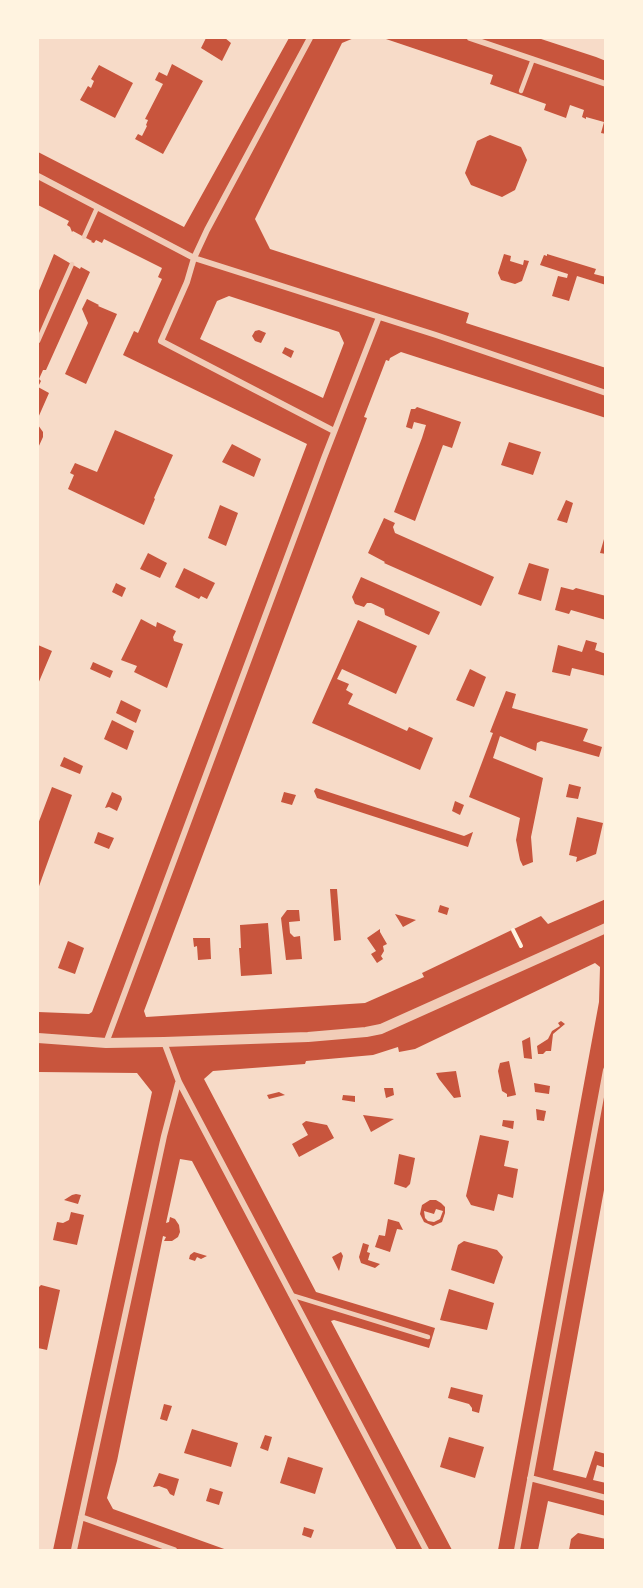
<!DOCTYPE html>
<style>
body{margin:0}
#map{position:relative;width:643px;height:1588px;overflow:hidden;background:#c8553d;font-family:Figtree,sans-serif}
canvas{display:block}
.frame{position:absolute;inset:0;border:39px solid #fff3e0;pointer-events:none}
</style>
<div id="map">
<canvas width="643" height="1588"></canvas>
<div class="frame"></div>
</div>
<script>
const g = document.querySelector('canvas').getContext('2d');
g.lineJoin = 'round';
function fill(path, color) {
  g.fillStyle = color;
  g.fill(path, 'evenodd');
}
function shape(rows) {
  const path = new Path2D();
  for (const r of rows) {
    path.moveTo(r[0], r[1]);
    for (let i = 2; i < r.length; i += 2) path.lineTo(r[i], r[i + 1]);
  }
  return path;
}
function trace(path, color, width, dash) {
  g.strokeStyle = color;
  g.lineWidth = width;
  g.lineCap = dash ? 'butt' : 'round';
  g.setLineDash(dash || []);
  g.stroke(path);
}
fill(shape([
 [38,38,206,38,201,48,222,61,231,43,225,38,289,38,184,227,38,152],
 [172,64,203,81,163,154,135,139,138,134,142,136,147,126,146,125,148,120,145,119,163,84,155,80,159,72,167,76],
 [99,65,133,83,115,118,80,100,88,86,91,88,94,81,91,79],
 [354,38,383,38,493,75,490,84,546,104,544,110,566,118,570,105,584,110,582,117,586,119,586,117,604,122,601,133,606,134,606,277,594,274,596,269,547,254,547,256,544,255,540,265,568,274,567,278,558,276,552,296,569,301,577,276,606,285,606,368,466,323,469,313,270,249,255,219,342,43],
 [490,135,521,147,527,160,515,190,502,197,471,185,465,173,477,141],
 [504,254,511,256,510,261,523,265,524,260,529,261,522,281,515,284,501,280,498,273],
 [538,38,606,38,606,61,596,57],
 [38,205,69,221,67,225,70,227,72,232,73,231,84,237,92,241,91,242,94,243,96,240,102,243,104,239,162,268,158,277,162,279,138,333,134,331,123,355,307,444,92,1012,89,1014,38,1012,38,889,72,795,52,787,38,824,38,684,52,651,38,645,38,448,43,437,43,432,38,425,38,418,49,393,38,387,41,381,39,379,43,370,46,370,90,272,81,267,80,269,54,254,38,293],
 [87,299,99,305,98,306,117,314,86,384,65,374,88,323,82,309],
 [115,430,173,455,154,498,155,499,144,525,68,489,74,475,70,473,75,463,97,472],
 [232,444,261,459,254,477,222,462],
 [220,505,238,513,226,546,208,538],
 [148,553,167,563,160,578,140,569],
 [184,568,215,583,207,599,201,596,199,599,175,587],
 [116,583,126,588,122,597,112,592],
 [141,619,156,627,157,622,176,631,173,637,174,641,183,644,167,688,134,672,137,666,121,660],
 [93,662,113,671,110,678,90,669],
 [121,700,141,710,136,723,116,713],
 [112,720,134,731,127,750,104,739],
 [64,757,83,766,80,774,60,766],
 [112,792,121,796,122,799,117,811,109,807,105,808],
 [98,832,114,838,109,849,94,843],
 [68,941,84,948,75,974,58,968],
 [229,296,339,332,344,343,323,398,200,339,217,301],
 [259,330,266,333,261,343,255,341,252,336,255,331],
 [285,347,294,351,291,358,282,353],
 [401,352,606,418,606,532,600,553,606,554,606,596,576,588,573,590,561,587,555,610,569,614,571,610,606,620,606,654,595,650,597,643,586,640,582,652,558,645,552,672,570,676,572,668,606,676,606,899,548,924,541,916,422,973,424,977,365,1003,146,1017,144,1011,367,418,364,417,386,360,389,361,390,358],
 [417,407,461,422,452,448,443,445,415,521,394,512,422,438,426,425,414,422,412,429,406,427,411,409,415,409],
 [509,442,541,452,533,475,501,465],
 [566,500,573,503,567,523,557,520],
 [384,518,395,523,393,527,395,533,494,577,481,606,384,563,385,562,368,553],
 [529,563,549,569,541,601,518,594],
 [361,577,440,612,429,635,385,615,384,609,371,603,367,603,364,607,355,604,352,597],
 [358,620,417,646,396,694,342,669,337,679,349,684,346,690,353,694,348,704,407,731,409,727,433,738,420,770,312,723],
 [470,669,486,677,474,707,456,700],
 [506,691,516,694,512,708,588,729,583,741,602,747,599,757,541,741,537,743,536,751,500,736,493,758,543,778,531,837,533,862,523,866,520,860,516,840,520,818,469,797,493,733,490,732],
 [569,784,581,787,578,799,566,797],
 [316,788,464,836,473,832,468,847,317,798,314,791],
 [284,792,296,795,292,805,281,802],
 [455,801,464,805,460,815,452,811],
 [577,817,603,823,596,854,576,862,577,857,569,855],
 [330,889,337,889,341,940,334,941],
 [440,905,449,908,447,915,438,912],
 [287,910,299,910,300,921,289,922,290,933,294,937,300,936,302,959,286,960,281,918],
 [395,914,416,920,403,927],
 [268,923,272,974,241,976,239,948,241,948,240,925],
 [380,929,380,932,387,944,383,946,384,951,381,956,383,959,377,963,371,954,376,951,367,938],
 [193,938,210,938,211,959,198,960,197,946,194,947],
 [595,963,600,967,599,1002,498,1550,452,1550,331,1321,334,1320,429,1348,435,1328,316,1292,204,1079,213,1071,305,1064,306,1061,373,1055,398,1047,399,1052,415,1049],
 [561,1021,565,1024,553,1034,551,1051,546,1051,543,1054,538,1054,537,1046,548,1039,552,1031,560,1026,558,1023],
 [530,1037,532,1059,524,1058,522,1041],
 [509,1061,516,1095,507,1097,507,1094,502,1091,498,1071,500,1063],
 [456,1071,461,1097,454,1098,439,1079,436,1073],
 [534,1083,550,1086,549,1094,535,1092],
 [384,1088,393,1088,394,1095,386,1098],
 [279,1092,285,1095,269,1099,267,1095],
 [343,1095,355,1096,355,1102,342,1100],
 [536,1109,546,1111,544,1121,537,1120],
 [363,1115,394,1119,371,1132],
 [503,1120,514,1121,513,1129,502,1126],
 [306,1121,327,1125,334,1138,299,1157,292,1144,308,1135,302,1124],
 [480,1135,509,1141,504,1166,518,1169,513,1198,498,1194,494,1211,471,1205,466,1196],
 [399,1154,415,1158,410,1184,406,1188,394,1184],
 [430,1200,436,1200,441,1203,445,1207,445,1213,442,1222,433,1226,424,1222,420,1214,422,1205],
 [388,1219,399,1222,403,1230,397,1229,390,1252,375,1247,379,1235,385,1236],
 [464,1241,497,1250,503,1257,494,1284,451,1270,458,1245],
 [363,1243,369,1245,367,1252,370,1253,368,1260,380,1264,375,1268,361,1263,359,1257],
 [341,1252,343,1256,339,1271,332,1257],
 [449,1289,494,1303,487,1330,440,1320],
 [451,1387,483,1395,479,1413,472,1411,472,1408,469,1404,448,1398],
 [449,1437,484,1447,475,1478,440,1467],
 [38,1072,137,1073,152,1092,53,1550,38,1550,38,1348,47,1350,60,1290,41,1285,38,1288],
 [76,1194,81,1195,78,1204,64,1200,72,1195],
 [71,1212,84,1215,77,1245,53,1240,57,1222,63,1223,69,1220],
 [180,1159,192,1161,397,1550,227,1550,113,1509,107,1498,117,1461,163,1236,166,1237,164,1241,172,1241,178,1237,180,1232,179,1225,175,1219,170,1217,169,1222,166,1223],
 [194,1252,207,1256,201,1259,197,1257,195,1261,189,1259,190,1255],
 [164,1404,172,1406,167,1421,160,1419],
 [192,1429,238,1443,231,1467,184,1453],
 [265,1435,272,1437,268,1451,260,1448],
 [288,1457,323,1468,315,1494,280,1483],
 [159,1473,179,1479,174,1496,170,1494,167,1489,159,1486,153,1487],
 [210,1488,223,1492,219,1505,206,1501],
 [304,1527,314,1530,311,1538,302,1535],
 [604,1190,606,1190,606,1454,595,1451,586,1478,553,1470],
 [436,1209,443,1211,440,1219,434,1222,428,1221,425,1218,424,1211,434,1214],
 [597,1465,606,1468,606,1483,593,1480],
 [548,1501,606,1516,606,1539,578,1533,571,1539,569,1550,538,1550]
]), '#f7dbc8');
trace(shape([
 [513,930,521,946]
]), '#fff3e0', 4);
trace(shape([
 [521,91,533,59],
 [84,237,97,208],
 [38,341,72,264],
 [291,1295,428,1337]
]), '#f1ccb7', 4.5);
trace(shape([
 [310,38,207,230,194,258,187,282,161,341,334,431],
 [470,38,606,84],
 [38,176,194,258,436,335,606,393],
 [164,1042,179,1082,426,1550],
 [106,1043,324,458,379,317],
 [530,1478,606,1498],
 [81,1517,174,1550],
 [74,1550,164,1136,178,1083],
 [517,1550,606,1070]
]), '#f1ccb7', 6);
trace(shape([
 [38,1038,106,1043,164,1042,308,1037,366,1032,381,1029,606,928]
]), '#f1ccb7', 10);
</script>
